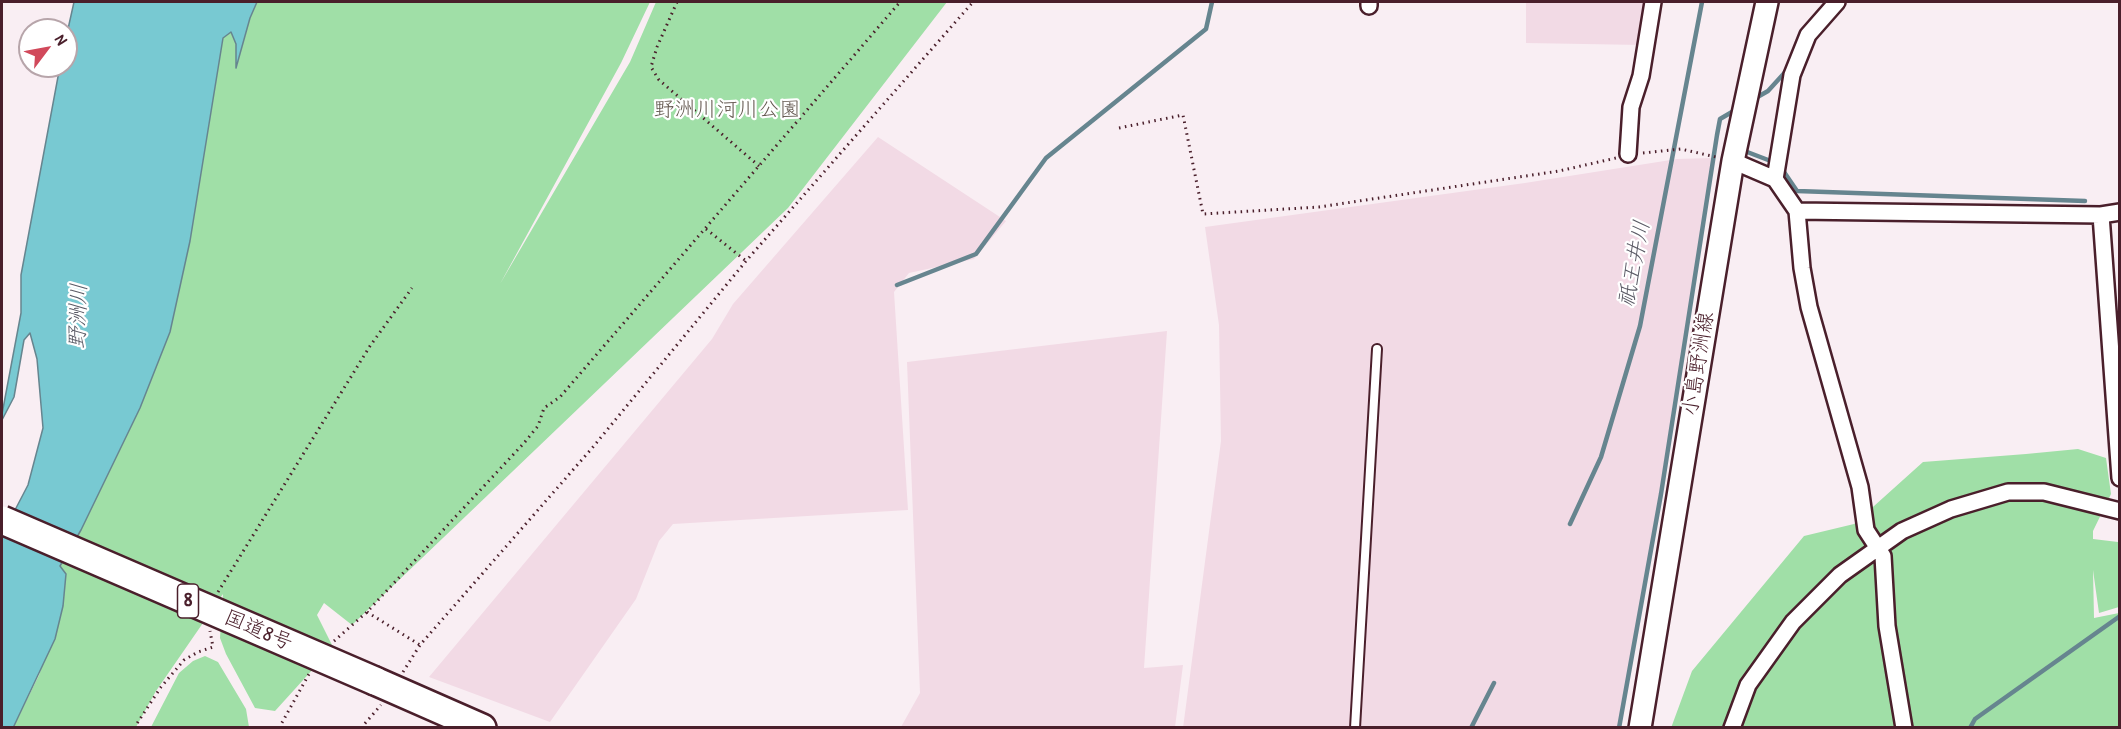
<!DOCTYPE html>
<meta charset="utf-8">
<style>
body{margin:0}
#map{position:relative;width:2121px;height:729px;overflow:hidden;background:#f9eef3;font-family:"Patrick Hand",sans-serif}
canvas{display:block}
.frame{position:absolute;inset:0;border:3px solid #4a1f2b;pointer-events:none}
.north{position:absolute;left:18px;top:18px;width:60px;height:60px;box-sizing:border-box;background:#fff;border:2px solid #b7a5aa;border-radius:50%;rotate:58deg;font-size:16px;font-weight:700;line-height:24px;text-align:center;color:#4a1f2b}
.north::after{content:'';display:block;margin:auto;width:21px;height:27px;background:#d1495b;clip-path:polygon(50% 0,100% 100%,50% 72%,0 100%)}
</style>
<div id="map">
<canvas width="2121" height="729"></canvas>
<div class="frame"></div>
<div class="north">N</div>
</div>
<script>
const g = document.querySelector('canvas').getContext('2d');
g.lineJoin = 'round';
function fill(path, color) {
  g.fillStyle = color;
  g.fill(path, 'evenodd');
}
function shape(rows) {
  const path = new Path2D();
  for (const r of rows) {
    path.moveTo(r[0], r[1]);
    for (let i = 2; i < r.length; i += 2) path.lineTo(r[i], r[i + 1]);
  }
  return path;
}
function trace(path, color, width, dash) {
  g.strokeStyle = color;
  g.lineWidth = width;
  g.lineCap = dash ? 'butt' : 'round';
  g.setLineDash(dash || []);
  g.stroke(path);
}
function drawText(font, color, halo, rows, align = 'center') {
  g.font = font + ' "Patrick Hand","Klee One",sans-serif';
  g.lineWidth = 4.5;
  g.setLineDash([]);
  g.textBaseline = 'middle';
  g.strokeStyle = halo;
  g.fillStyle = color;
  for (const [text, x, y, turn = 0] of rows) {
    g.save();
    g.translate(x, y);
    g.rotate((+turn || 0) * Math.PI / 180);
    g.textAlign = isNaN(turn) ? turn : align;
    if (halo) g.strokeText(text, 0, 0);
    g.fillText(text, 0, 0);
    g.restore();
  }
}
fill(shape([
 [1526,2,1651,2,1642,45,1526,43],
 [878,137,1006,221,974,259,909,273,894,292,908,510,673,524,659,541,636,599,550,722,429,677,712,339,733,304],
 [1712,158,1657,508,1618,727,1183,728,1221,441,1219,325,1205,227,1525,183,1677,159],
 [1167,331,1144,668,1183,665,1175,727,901,727,920,693,907,362]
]), '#f2dae5');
fill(shape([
 [257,2,650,2,621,63,500,284,630,62,656,2,947,2,788,208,352,625,324,603,317,615,333,647,275,711,255,708,226,654,220,638,223,594,156,691,136,727,13,728,39,675,63,606,66,574,60,566,81,530,140,408,170,332,190,241,223,38,231,31,236,44,237,65,250,18],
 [2078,449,2106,458,2111,494,2093,531,2093,539,2118,542,2119,607,2099,613,2093,570,2094,618,2119,613,2119,727,1671,728,1692,671,1804,536,1854,524,1923,462,2026,454],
 [205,656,218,662,246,709,249,727,151,727,179,673,193,661]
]), '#a0dfa7');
const water = shape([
 [74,2,257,2,250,18,236,68,236,44,231,32,223,38,190,241,170,332,140,408,81,530,60,566,66,574,63,606,55,639,13,728,2,727,2,535,28,485,43,428,37,359,30,333,24,340,14,397,2,420,2,414,21,313,21,275,60,66,66,66,66,38,74,2]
]);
fill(water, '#78c9d2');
trace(water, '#66858f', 1.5);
trace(shape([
 [1754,99,1768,91,1788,69],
 [1742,150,1776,163],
 [1782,169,1797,191,2085,201],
 [897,285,976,254,1046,158,1206,29,1212,2],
 [1570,524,1601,457,1640,326,1702,2],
 [1471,728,1494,683],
 [1619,728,1661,494,1717,135,1720,119,1737,109],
 [1970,728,1975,719,2120,616]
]), '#66858f', 4.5);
const lane = shape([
 [1355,728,1377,349]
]);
const street = shape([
 [1369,2,1369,6],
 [1628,154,1631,107,1641,76,1653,2],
 [1733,161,1775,179,1797,211,1802,268,1809,307,1860,487,1866,530,1883,556,1887,626,1904,728],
 [1775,179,1792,75,1808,35,1837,2],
 [1797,211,2101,215,2120,212],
 [2101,215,2120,478],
 [1732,728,1748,685,1793,622,1840,575,1902,531,1951,509,2008,492,2044,492,2120,511]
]);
const secondary = shape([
 [1640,728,1733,161,1767,2]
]);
const highway = shape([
 [375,681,482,728]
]);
trace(lane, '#4a1f2b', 12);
trace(street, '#4a1f2b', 20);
trace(secondary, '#4a1f2b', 26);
trace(highway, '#4a1f2b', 32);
trace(shape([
 [677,2,657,47,651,67,659,80,759,166],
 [1119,128,1183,115,1203,214,1319,207,1559,171,1616,158],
 [1643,153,1681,149,1716,157],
 [706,229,746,261],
 [218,592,370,346,412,288],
 [367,612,420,645],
 [334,641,367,612,524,443,538,426,544,408,560,397,900,2],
 [403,672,420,645,593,447,746,261,973,2],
 [134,728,161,687,184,660,198,652,213,647,210,631],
 [279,728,309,674],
 [361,728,381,705]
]), '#4a1f2b', 3, [1.5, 4.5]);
trace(lane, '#fff', 8);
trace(street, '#fff', 15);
trace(secondary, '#fff', 21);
trace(highway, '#fff', 27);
const highwayBridge = shape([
 [2,520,375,681]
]);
trace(highwayBridge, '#4a1f2b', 32, []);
trace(highwayBridge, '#fff', 27);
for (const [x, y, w] of [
 [188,601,21]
]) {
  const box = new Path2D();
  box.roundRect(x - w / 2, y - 17, w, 34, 4.5);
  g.fillStyle = '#fff';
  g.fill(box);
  trace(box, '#4a1f2b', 1.5);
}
drawText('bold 20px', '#4a1f2b', null, [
 ["8",188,601]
]);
drawText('21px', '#645950', '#fff', [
 ["野洲川河川公園",727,110]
]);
drawText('21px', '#4a1f2b', '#fff', [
 ["小島野洲線",1699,364,-81],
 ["国道8号",258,631,23]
]);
drawText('italic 22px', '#5a5a65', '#fff', [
 ["祇王井川",1635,264,-79],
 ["野洲川",79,316,-88]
]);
</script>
